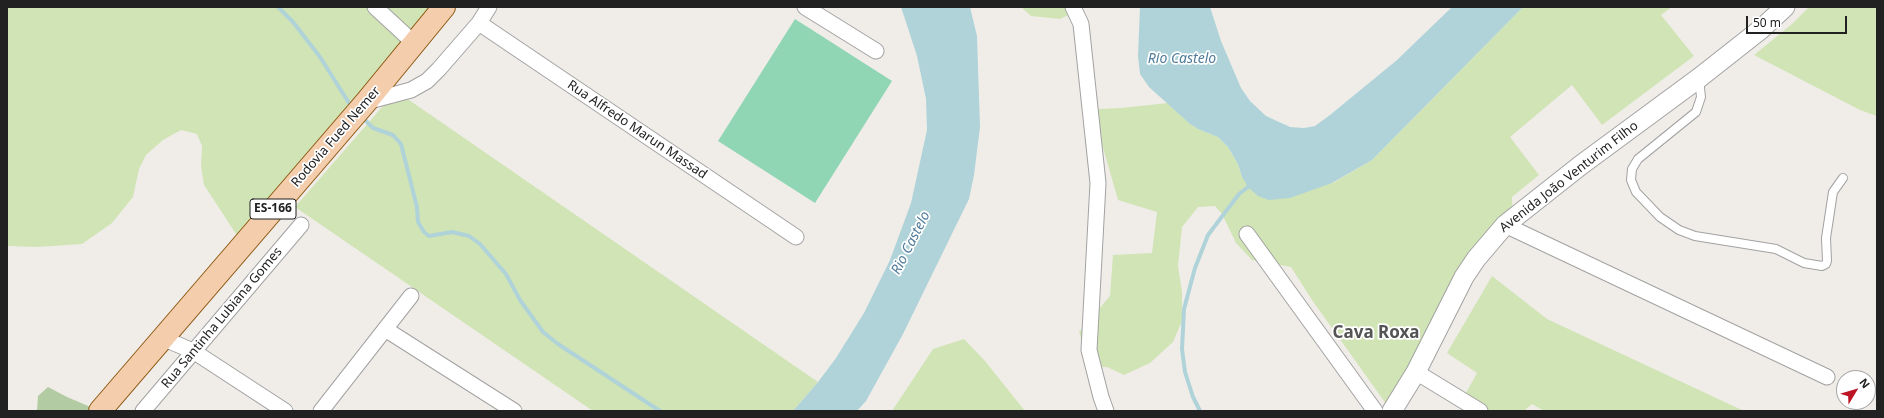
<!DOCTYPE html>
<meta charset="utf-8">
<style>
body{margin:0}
#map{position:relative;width:1884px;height:418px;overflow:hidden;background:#f0ede9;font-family:"Noto Sans",sans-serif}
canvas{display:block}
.frame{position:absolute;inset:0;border:8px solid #212121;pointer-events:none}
.north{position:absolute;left:1836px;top:370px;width:40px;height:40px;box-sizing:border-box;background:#fff;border:1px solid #a6a6a6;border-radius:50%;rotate:52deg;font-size:11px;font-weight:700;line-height:16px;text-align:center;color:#212121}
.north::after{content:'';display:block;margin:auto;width:14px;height:18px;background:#bc1626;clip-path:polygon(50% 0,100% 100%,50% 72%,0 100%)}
.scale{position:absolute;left:1746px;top:16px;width:101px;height:18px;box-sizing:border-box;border:2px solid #212121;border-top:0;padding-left:5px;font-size:12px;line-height:14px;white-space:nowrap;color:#212121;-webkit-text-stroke:3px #fff;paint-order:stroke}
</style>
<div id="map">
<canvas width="1884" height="418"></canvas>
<div class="frame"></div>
<div class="north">N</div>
<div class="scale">50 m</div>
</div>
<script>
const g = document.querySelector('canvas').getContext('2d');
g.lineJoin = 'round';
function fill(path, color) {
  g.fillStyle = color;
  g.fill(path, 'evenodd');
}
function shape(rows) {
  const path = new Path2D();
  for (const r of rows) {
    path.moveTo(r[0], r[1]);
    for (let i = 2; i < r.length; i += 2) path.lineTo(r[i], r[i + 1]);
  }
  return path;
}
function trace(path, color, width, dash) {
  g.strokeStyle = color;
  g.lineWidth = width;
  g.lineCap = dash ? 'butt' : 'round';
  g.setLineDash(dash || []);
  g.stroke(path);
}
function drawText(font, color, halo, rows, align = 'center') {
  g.font = font + ' "Noto Sans",sans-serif';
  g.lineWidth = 3.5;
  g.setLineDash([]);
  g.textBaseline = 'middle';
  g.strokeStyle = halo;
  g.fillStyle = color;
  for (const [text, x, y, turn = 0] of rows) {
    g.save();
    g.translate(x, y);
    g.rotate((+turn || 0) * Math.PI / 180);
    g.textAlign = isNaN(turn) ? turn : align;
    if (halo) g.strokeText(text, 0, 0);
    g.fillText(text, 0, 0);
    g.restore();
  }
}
fill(shape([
 [7,7,441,7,240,240,204,185,201,166,202,146,197,134,181,130,163,140,146,155,139,169,133,197,112,223,82,244,37,247,7,246],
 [1021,7,1085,7,1060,19,1031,16],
 [1523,7,1672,7,1661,15,1694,56,1602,125,1572,85,1510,137,1539,175,1512,197,1513,217,1389,408,1312,300,1291,267,1252,260,1236,243,1222,214,1215,206,1198,207,1182,227,1178,266,1182,292,1182,321,1173,342,1150,363,1124,375,1107,367,1091,367,1079,332,1110,296,1113,255,1152,253,1157,212,1118,200,1100,137,1098,109,1121,108,1168,103,1190,124,1198,129,1218,137,1228,147,1238,164,1242,177,1333,183,1372,160],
 [1809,7,1877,7,1877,116,1860,110,1754,55,1792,24],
 [396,91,818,382,793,411,593,411,295,207],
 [1492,276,1547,319,1744,411,1544,411,1532,404,1524,411,1476,411,1461,402,1477,373,1447,353],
 [964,339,985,361,1025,411,892,411,933,349]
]), '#d1e4b5');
fill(shape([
 [48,387,67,397,93,408,91,411,37,411,38,396]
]), '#b2cba2');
fill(shape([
 [795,19,892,81,815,203,718,141]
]), '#90d6b4');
fill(shape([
 [901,7,970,7,977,36,980,127,974,175,969,199,903,334,866,401,857,411,793,411,818,382,836,358,864,313,890,260,911,203,927,130,926,99,917,56],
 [1140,7,1210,7,1221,41,1241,88,1250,101,1266,116,1290,127,1304,128,1315,126,1330,115,1397,60,1452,7,1523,7,1372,160,1332,183,1290,198,1269,200,1258,196,1248,187,1242,177,1238,164,1228,147,1218,137,1198,129,1190,124,1149,87,1140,74,1138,56]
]), '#afd3d9');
trace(shape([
 [278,7,293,22,320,57,349,103],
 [366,121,373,128,393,135,401,144,417,207,418,222,424,232,429,236,452,232,469,236,480,244,506,274,520,300,543,332,558,344,660,411],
 [1200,411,1193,397,1185,372,1182,349,1184,309,1195,268,1208,235,1239,194,1248,187,1251,183]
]), '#afd3d9', 4);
const service = shape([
 [1699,79,1701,97,1696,112,1638,159,1632,169,1631,180,1636,192,1660,217,1679,230,1695,236,1776,249,1804,263,1822,266,1826,264,1827,261,1826,238,1833,192,1843,178]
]);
const minor = shape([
 [375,7,415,44],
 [805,7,876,51],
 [1073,7,1081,24,1098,183,1089,350,1101,397,1106,411],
 [479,23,796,237],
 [366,102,411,90,427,81,439,69,479,23,489,7],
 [1505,225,1827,377],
 [1247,234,1375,411],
 [385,329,514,411],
 [162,338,193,351,285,411],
 [1416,372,1480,411],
 [143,411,301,225],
 [321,411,411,296]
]);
const tertiary = shape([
 [1392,411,1416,372,1464,277,1476,259,1505,225,1581,165,1699,78,1760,30,1785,7]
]);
const primary = shape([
 [100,411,366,102,444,7]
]);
trace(service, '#a2a2a2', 10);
trace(minor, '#a2a2a2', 17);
trace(tertiary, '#a2a2a2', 21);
trace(primary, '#8e5811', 24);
trace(service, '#fff', 8);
trace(minor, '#fff', 15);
trace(tertiary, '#fff', 19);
trace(primary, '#f3cdac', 22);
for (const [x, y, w] of [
 [273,209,46]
]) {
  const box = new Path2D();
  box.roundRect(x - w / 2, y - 10, w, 20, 3);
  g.fillStyle = '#fff';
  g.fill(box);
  trace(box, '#212121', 1);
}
drawText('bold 12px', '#212121', null, [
 ["ES-166",273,209]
]);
drawText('13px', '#212121', '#fff', [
 ["Rua Alfredo Marun Massad",637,130,34],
 ["Rodovia Fued Nemer",336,137,-49],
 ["Avenida João Venturim Filho",1569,177,-38],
 ["Rua Santinha Lubiana Gomes",222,318,-50]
]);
drawText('italic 14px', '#507b99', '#fff', [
 ["Rio Castelo",1182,59],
 ["Rio Castelo",911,243,-63]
]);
drawText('bold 17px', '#545454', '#fff', [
 ["Cava Roxa",1376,333]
]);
</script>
